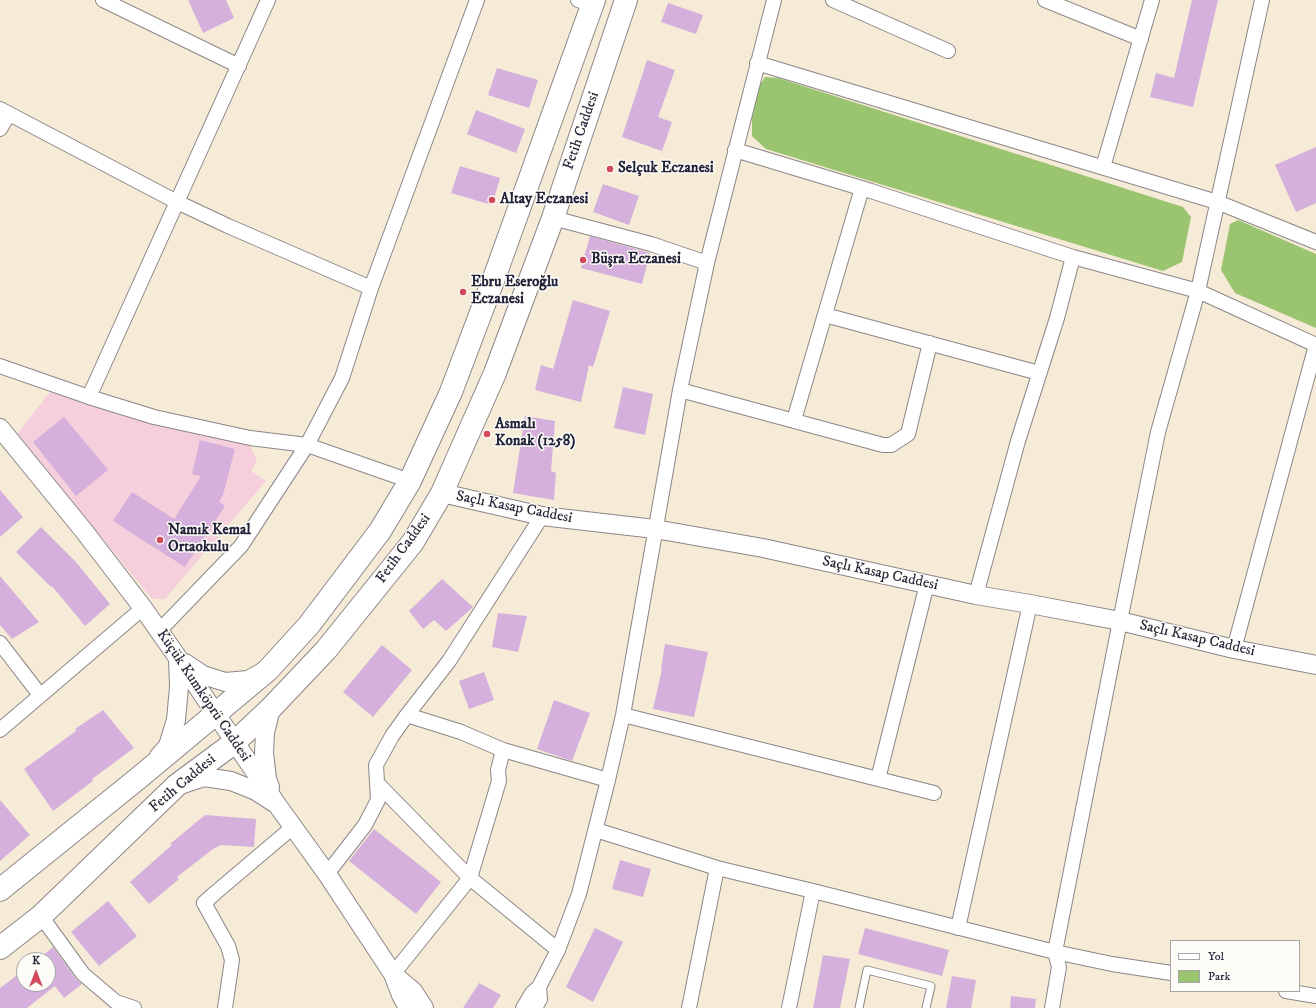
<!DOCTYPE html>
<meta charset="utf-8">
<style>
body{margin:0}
#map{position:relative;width:1316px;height:1008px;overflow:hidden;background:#f5ebd6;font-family:"IM FELL DW Pica",serif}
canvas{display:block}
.legend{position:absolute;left:1170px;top:940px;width:130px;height:52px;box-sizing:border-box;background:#fdfcf7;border:1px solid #a5a5ac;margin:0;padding:5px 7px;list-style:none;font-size:12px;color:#22223b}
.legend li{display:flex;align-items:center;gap:8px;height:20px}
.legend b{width:20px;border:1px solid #a5a5ac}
.north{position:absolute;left:16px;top:952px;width:40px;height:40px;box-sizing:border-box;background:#fdfcf7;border:1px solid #a5a5ac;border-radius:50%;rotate:0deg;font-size:11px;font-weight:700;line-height:16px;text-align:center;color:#22223b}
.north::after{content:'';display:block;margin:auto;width:14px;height:18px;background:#d1495b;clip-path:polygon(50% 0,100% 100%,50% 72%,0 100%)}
</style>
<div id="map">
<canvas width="1316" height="1008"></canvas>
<ul class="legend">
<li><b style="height:5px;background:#fff"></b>Yol</li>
<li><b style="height:11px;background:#9bc470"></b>Park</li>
</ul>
<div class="north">K</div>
</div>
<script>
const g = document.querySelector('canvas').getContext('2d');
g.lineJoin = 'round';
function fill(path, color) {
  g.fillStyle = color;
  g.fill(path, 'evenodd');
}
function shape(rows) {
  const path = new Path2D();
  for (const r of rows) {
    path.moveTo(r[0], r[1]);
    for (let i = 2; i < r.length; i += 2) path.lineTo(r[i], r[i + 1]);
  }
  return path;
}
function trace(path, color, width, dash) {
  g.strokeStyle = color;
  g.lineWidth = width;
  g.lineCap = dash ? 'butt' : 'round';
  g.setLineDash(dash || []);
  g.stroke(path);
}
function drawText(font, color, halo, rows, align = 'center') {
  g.font = font + ' "IM FELL DW Pica",serif';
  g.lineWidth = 3;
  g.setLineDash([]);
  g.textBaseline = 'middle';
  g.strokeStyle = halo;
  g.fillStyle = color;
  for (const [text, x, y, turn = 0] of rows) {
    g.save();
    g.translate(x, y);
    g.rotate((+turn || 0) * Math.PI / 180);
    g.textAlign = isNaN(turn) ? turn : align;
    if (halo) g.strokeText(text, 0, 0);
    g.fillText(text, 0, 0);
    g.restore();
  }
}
fill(shape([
 [51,391,249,442,257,461,251,471,266,481,165,599,152,599,17,434]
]), '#f5cfdb');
fill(shape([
 [765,77,778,78,1183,207,1191,217,1182,262,1163,271,766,149,752,136,752,109,758,88],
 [1238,220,1316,254,1316,328,1235,293,1221,270,1230,224]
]), '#9bc470');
fill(shape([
 [188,0,226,0,234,18,203,33],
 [1192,0,1218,0,1193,107,1150,97,1156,73,1174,78],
 [668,3,703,15,696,34,661,22],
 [647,60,675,70,658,117,672,122,662,151,622,137],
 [497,68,538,80,529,108,488,95],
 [476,110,525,129,516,153,467,134],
 [1316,147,1316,203,1296,212,1275,165],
 [460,166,500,178,492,205,451,193],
 [603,184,639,196,629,225,593,212],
 [590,236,650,253,642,284,581,268],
 [573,300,610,311,593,367,589,365,581,402,535,390,541,365,553,369],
 [623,387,653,394,645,435,614,428],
 [525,416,555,421,551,471,556,473,554,500,513,493],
 [64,417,108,470,76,496,33,442],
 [200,440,235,449,223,495,219,502,225,506,185,567,113,521,132,492,174,519,201,476,192,474],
 [0,490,23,517,0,537],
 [41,527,76,562,110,604,85,626,52,586,51,587,16,552],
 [0,576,39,622,12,639,0,625],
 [442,579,473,607,446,631,434,620,423,629,409,611],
 [498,613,527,616,518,652,492,647],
 [665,644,708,652,694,717,653,709,662,669,661,669],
 [382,645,412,670,373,717,343,692],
 [484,672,494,700,469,709,459,681],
 [554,700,590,713,572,761,537,749],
 [103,710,134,748,92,779,93,781,53,811,24,769,76,731,75,729],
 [0,800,30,835,0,861],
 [205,815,256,819,254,847,221,845,213,849,177,877,179,879,149,904,130,882,172,845,170,844],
 [374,829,441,882,416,914,349,861],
 [620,860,651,869,643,897,612,889],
 [108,901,137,936,99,966,71,932],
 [595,928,623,942,593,1002,566,987],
 [865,928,949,950,942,976,858,954],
 [53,947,76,979,82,984,64,998,55,986,27,1008,0,1008,0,988,24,970,24,984,48,984,48,960,37,960],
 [823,955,850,959,840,1008,813,1008],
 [952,976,976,980,971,1008,946,1008],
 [479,983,501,995,493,1008,463,1008],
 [1011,996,1036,999,1035,1008,1010,1008]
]), '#d5b0dd');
const service = shape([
 [859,1008,867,970,931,986,926,1008]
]);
const minor = shape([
 [103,0,239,66],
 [578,0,593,5],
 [833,0,948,51],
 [1045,0,1141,39],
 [757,63,1217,202,1316,242],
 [0,109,177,202,228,226,371,288],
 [0,129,9,114],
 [735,150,871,191,1073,257,1198,291,1316,345],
 [1103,167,1152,0],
 [553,218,651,244,707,263],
 [825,315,1039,373],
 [0,366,89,397,154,417,250,438,307,445,410,481],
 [680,390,883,445,891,445,908,434,930,343],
 [89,397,268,0],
 [794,420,862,188],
 [976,595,1018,441,1057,318,1073,257],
 [159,631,241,546,307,445,342,378,371,288,477,0],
 [0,643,40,695],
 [1234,649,1316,345],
 [407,715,449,661,542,516],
 [623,715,934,793],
 [0,730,143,608],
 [878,779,927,584],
 [377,783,470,878,558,950],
 [596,830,717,868,813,891,1055,952,1112,964,1171,973],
 [327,874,365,825,378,800,376,765,392,736,407,715,461,732,503,750,608,780],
 [41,916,83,974,116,1002,134,1008],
 [958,928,1030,604],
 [393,974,470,878,499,781,498,770,503,750],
 [1286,991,1316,996],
 [225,1008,232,960,228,946,204,903,215,893,293,827],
 [523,1008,532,993,539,987,558,950,579,894,608,780,623,715,680,390,707,263,774,0],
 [535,1008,540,999,539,987],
 [689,1008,717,868],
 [789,1008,813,891],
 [1052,1008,1059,967,1055,952,1120,621,1158,432,1198,291,1262,0]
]);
const tertiary = shape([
 [0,428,84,531,143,608,178,658,278,806,327,874,393,974,401,995,408,1008],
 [442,493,542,516,655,529,763,548,976,595,1030,604,1120,621,1234,649,1316,665],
 [185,663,203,675,225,682,248,680,261,673],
 [159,756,168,746,176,720,179,687,178,658],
 [183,784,204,777,231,781,256,791,273,802],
 [270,787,267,779,264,753,265,733,271,708],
 [393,974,413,991,424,1008]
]);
const primary = shape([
 [0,890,141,776,268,670,309,625,380,531,410,481,451,392,497,270,594,0],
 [0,948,41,916,177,785,235,742,271,708,326,650,413,542,442,493,495,373,553,218,626,0]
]);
trace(service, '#8c8688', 9);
trace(minor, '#8c8688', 16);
trace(tertiary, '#8c8688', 20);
trace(primary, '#8c8688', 24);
trace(service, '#fff', 7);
trace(minor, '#fff', 14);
trace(tertiary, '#fff', 18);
trace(primary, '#fff', 22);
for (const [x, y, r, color] of [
 [610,169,4,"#d1495b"],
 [492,200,4,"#d1495b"],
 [583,260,4,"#d1495b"],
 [463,292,4,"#d1495b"],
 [487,434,4,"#d1495b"],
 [160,540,4,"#d1495b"]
]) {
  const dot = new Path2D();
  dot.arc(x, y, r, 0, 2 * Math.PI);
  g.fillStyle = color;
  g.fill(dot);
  trace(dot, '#fdfcf7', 1.5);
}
drawText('15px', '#22223b', '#fdfcf7', [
 ["Fetih Caddesi",582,131,-71],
 ["Saçlı Kasap Caddesi",514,508,11],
 ["Fetih Caddesi",404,549,-54],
 ["Saçlı Kasap Caddesi",880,574,12],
 ["Saçlı Kasap Caddesi",1197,639,13],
 ["Küçük Kumköprü Caddesi",203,696,56],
 ["Fetih Caddesi",183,784,-40]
]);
drawText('bold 15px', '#22223b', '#fdfcf7', [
 ["Selçuk Eczanesi",618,169],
 ["Altay Eczanesi",500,200],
 ["Büşra Eczanesi",591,260],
 ["Ebru Eseroğlu",471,283],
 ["Eczanesi",471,300],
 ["Asmalı",495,425],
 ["Konak (1258)",495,442],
 ["Namık Kemal",168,531],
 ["Ortaokulu",168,548]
], 'left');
</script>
